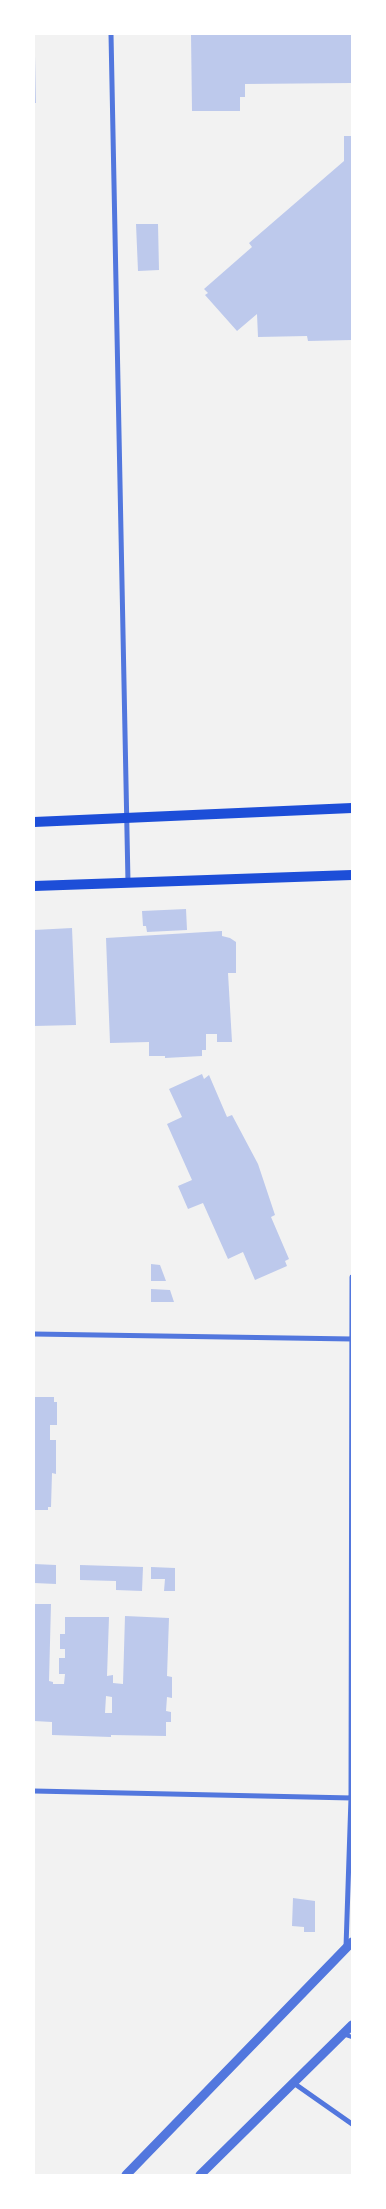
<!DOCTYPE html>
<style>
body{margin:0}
#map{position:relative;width:386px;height:2209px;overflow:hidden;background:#f2f2f2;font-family:"Fira Sans",sans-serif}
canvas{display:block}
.frame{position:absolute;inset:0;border:35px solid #fff;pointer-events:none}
</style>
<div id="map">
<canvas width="386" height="2209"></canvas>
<div class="frame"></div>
</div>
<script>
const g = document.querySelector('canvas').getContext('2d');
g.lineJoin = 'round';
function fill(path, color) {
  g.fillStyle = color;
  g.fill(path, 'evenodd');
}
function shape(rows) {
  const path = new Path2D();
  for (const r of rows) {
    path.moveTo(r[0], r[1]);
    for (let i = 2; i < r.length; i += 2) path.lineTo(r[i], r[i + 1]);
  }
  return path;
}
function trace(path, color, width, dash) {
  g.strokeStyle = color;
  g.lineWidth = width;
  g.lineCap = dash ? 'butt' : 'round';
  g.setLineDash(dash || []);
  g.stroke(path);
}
fill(shape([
 [191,34,352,34,352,83,245,84,245,97,240,97,240,111,192,111],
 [34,56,35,56,36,103,34,103],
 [344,136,352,136,352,340,308,341,307,336,258,337,257,314,237,331,205,295,208,293,204,289,252,247,249,243,344,161],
 [136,224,158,224,159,270,138,271],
 [186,909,187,930,147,932,146,926,143,926,142,911],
 [72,928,76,1025,34,1026,34,930],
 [222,931,222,936,230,938,236,942,236,973,228,973,232,1042,217,1042,217,1034,206,1034,206,1050,202,1050,202,1056,165,1058,165,1056,149,1056,149,1042,110,1043,106,938],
 [202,1074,204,1079,209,1075,227,1117,232,1115,258,1164,275,1215,271,1217,289,1259,285,1261,287,1266,255,1280,243,1252,228,1259,203,1203,188,1209,178,1186,192,1180,167,1124,182,1117,169,1089],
 [151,1264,160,1265,166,1281,151,1281],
 [151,1289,170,1290,174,1302,151,1302],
 [34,1397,54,1397,54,1402,57,1402,57,1425,50,1425,50,1440,56,1440,56,1474,52,1473,51,1507,48,1507,48,1510,34,1510],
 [34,1564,56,1565,56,1584,34,1583],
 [80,1565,143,1567,142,1591,116,1590,116,1581,80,1580],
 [151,1567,175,1568,175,1591,164,1591,165,1579,151,1579],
 [34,1604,51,1604,49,1681,53,1682,53,1684,64,1684,65,1674,59,1674,59,1658,65,1658,65,1649,60,1649,60,1634,65,1634,65,1617,109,1617,107,1676,113,1675,113,1683,123,1684,125,1616,169,1618,167,1676,172,1677,172,1698,167,1697,166,1711,171,1712,171,1722,166,1722,166,1736,111,1735,111,1737,52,1735,52,1722,34,1721],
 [106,1696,112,1697,112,1713,105,1713],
 [293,1898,315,1901,315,1932,304,1932,304,1927,292,1926]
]), '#bdc9ec');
trace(shape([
 [343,2034,352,2037]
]), '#5277de', 4);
trace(shape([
 [111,34,128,882],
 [34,1334,352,1339],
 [34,1791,352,1798],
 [346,1947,351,1798,352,1277],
 [295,2084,352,2124]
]), '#5277de', 5);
trace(shape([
 [126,2175,352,1942],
 [200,2175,352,2025]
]), '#5277de', 9);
trace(shape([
 [34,822,352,808],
 [34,886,352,875]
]), '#1d4ed8', 10);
</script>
